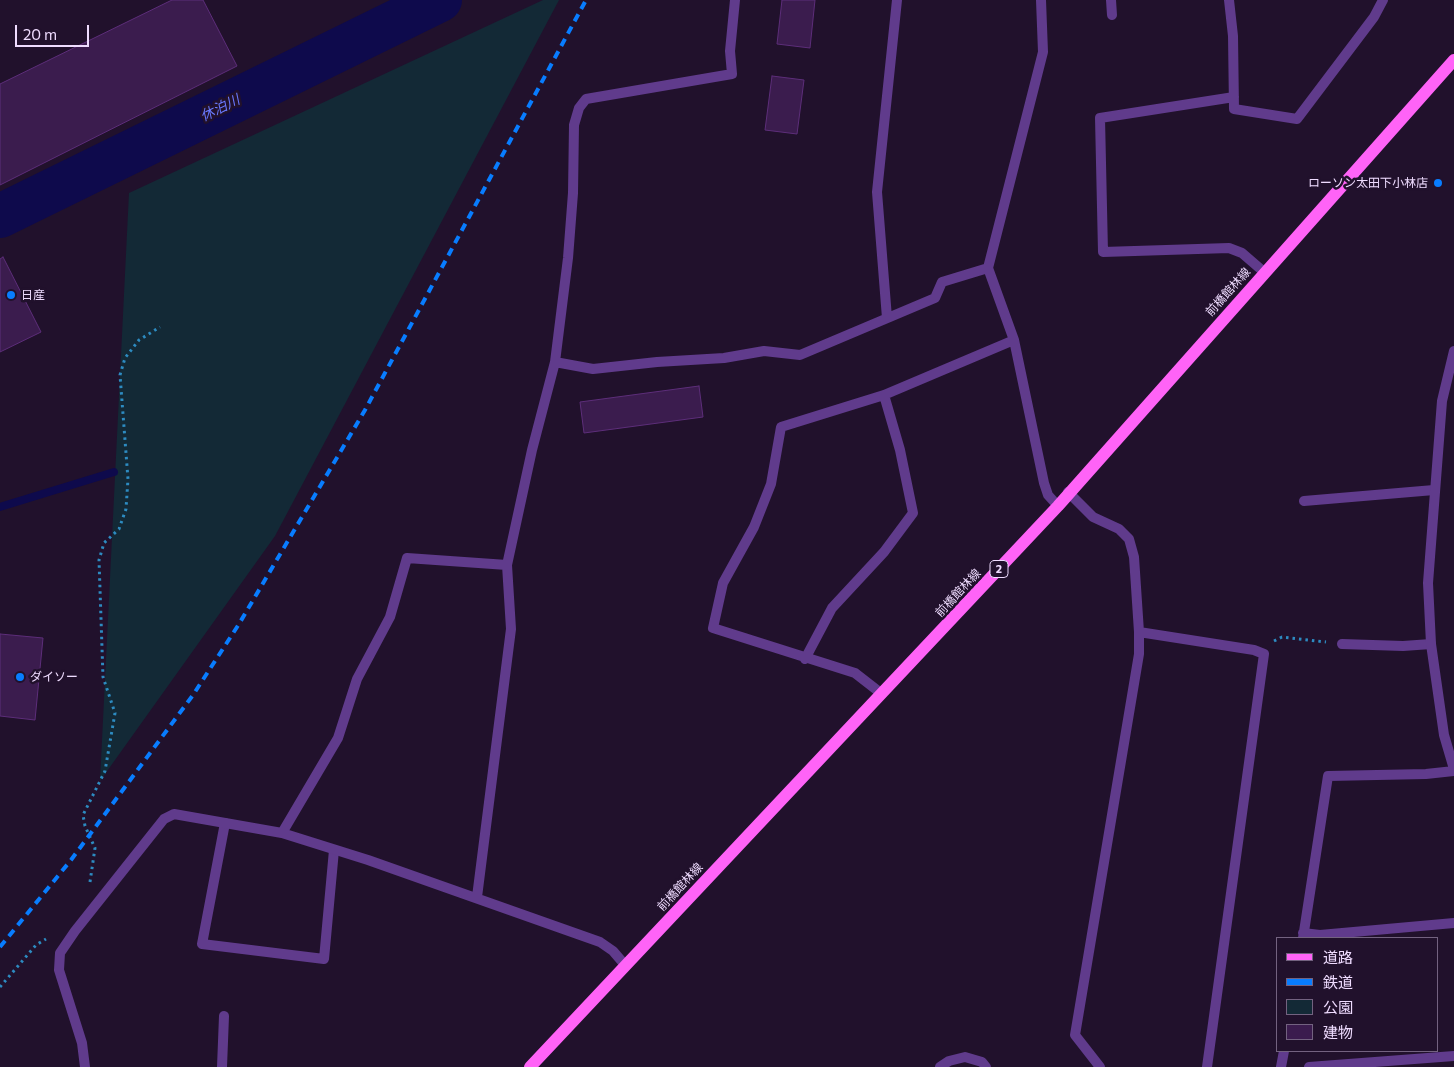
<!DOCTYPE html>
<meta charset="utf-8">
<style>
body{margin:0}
#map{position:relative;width:1454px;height:1067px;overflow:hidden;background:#21112c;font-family:Commissioner,"Noto Sans JP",sans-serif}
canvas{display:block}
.legend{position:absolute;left:1276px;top:937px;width:162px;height:115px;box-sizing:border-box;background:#21112c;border:1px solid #736280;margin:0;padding:6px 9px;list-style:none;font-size:15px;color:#efdcff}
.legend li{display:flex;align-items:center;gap:10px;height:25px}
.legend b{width:25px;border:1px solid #736280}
.scale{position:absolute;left:15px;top:25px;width:74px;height:22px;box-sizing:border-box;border:2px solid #efdcff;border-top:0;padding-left:6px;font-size:15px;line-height:18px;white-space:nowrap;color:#efdcff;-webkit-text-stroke:4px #21112c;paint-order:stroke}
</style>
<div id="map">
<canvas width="1454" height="1067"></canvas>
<ul class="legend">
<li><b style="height:6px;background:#ff63f7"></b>道路</li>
<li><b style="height:6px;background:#087dff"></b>鉄道</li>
<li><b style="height:14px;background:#132936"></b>公園</li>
<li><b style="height:14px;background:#3b1c4e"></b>建物</li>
</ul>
<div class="scale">20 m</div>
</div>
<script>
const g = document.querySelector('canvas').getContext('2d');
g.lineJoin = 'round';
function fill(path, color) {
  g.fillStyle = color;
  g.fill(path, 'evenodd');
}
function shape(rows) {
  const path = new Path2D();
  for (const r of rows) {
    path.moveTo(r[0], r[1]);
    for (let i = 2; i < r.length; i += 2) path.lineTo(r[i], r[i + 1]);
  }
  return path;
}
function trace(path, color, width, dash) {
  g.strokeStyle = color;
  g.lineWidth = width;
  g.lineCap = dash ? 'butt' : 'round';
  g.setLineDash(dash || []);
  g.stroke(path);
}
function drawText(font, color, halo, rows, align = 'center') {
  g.font = font + ' Commissioner,"Noto Sans JP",sans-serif';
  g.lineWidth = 5;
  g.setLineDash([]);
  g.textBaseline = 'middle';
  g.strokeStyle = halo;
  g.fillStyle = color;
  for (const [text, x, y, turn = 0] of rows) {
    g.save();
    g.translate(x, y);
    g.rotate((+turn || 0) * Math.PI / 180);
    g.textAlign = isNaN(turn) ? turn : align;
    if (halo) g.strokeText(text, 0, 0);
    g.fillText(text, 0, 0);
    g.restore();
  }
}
fill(shape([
 [543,0,559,0,275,536,100,781,129,193]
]), '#132936');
trace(shape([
 [0,507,114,472]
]), '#0e0a4c', 8);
trace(shape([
 [0,216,440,0]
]), '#0e0a4c', 44);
const building = shape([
 [172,0,203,0,237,66,0,185,0,84,172,0],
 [782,0,815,0,810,48,777,44,782,0],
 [772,76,804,80,797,134,765,130,772,76],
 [3,257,41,332,0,352,0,259,3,257],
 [699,386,703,417,584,433,580,402,699,386],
 [0,634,43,638,35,720,0,716,0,634]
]);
fill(building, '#3b1c4e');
trace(building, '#5d2e7a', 1);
trace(shape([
 [1274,641,1282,637,1326,642],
 [90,882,95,848,85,826,83,815,105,771,115,713,103,677,99,560,104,543,119,529,126,509,128,479,120,375,125,358,139,340,160,327],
 [0,987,36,945,46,939]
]), '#2d8bc1', 3, [2.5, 4]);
trace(shape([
 [1304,501,1434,490],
 [1342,644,1403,646,1431,644],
 [225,823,202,944,324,959,334,850],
 [222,1067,224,1016]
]), '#603b8c', 10);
trace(shape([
 [1041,0,1043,52,988,268,1014,340,1044,483,1048,495,1058,506],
 [1111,0,1112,15],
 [1229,0,1233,36,1234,109,1297,119,1374,17,1383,0],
 [1234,97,1100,118,1103,252,1229,248,1242,253,1264,272],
 [887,318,877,192,897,0],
 [1454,351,1442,401,1428,583,1431,644,1444,735,1454,769],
 [555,362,593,369,657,362,724,358,764,351,800,355,935,298,942,282,988,268],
 [1068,492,1093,517,1119,529,1129,539,1134,557,1139,632],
 [805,659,832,608,884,552,913,513,900,450,884,395],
 [882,694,855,673,713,628,723,583,754,527,771,484,781,427,884,395,1014,340],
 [282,833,338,738,357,679,390,617,407,558,507,565],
 [477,897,511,629,507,565,532,450,555,362,568,258,573,193,574,125,579,108,586,99,732,74,730,51,735,0],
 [1303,933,1320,935,1454,923],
 [1303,938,1328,776,1426,774,1454,771],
 [85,1067,82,1043,59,970,60,953,75,931,164,819,174,814,282,833,368,860,600,942,613,951,625,965],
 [940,1067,949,1061,965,1057,982,1062,986,1067],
 [1100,1067,1075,1035,1139,654,1139,632,1254,650,1264,654,1207,1067],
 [1281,1067,1284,1051],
 [1309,1067,1454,1056]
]), '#603b8c', 10);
trace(shape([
 [530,1067,1058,506,1454,60]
]), '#ff63f7', 12);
trace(shape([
 [0,947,71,860,193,695,239,624,365,410,586,0]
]), '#087dff', 4, [8, 6]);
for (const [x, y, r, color] of [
 [1438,183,5,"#087dff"],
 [11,295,5,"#087dff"],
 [20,677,5,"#087dff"]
]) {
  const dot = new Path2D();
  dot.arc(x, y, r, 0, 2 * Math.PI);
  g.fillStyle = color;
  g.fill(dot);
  trace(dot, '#21112c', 2);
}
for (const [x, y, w] of [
 [999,569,18]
]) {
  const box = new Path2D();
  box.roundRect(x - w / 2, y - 8.5, w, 17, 4);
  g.fillStyle = '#21112c';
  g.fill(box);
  trace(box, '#efdcff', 1);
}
drawText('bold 11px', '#efdcff', null, [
 ["2",999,569]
]);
drawText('12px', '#efdcff', '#21112c', [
 ["ローソン太田下小林店",1428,183,"right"],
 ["日産",21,295],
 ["ダイソー",30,677]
], 'left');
drawText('12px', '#efdcff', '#21112c', [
 ["前橋館林線",1228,292,-48],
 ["前橋館林線",958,593,-47],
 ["前橋館林線",680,887,-47]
]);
drawText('italic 14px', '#6a7aff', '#21112c', [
 ["休泊川",220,108,-26]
]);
</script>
